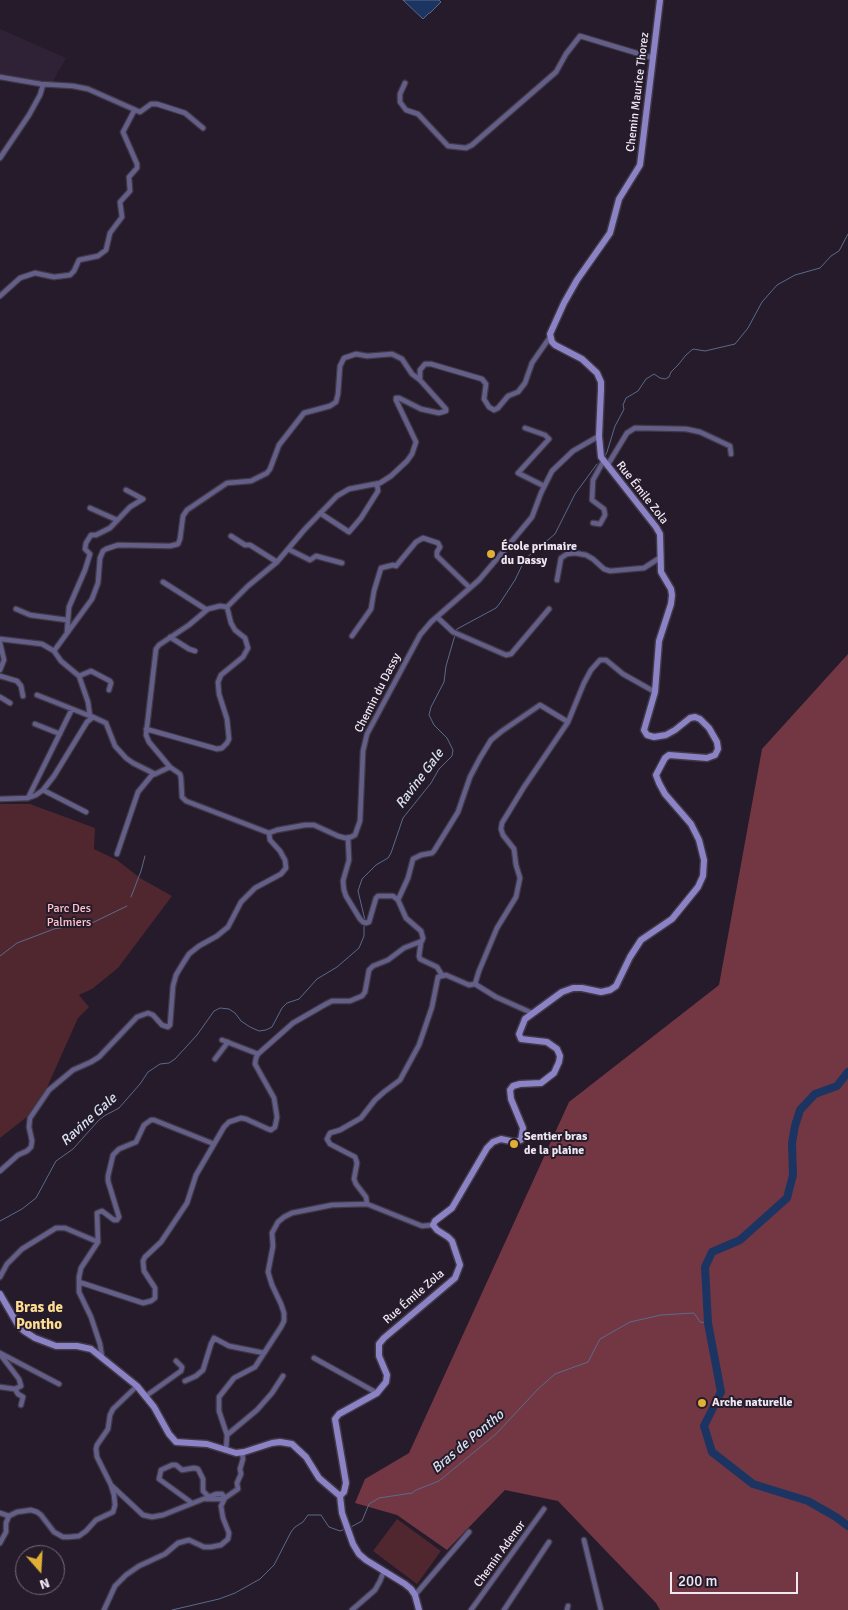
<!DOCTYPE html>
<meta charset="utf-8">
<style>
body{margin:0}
#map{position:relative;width:848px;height:1610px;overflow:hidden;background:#251b2a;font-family:Signika,sans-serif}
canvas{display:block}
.north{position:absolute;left:15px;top:1545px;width:50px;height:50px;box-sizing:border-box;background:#251b2a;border:1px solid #756d7a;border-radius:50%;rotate:161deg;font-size:14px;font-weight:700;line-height:20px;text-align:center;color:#eee7f2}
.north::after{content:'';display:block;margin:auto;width:18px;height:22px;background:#dfb034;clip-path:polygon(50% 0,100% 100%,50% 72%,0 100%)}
.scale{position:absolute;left:670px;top:1572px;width:128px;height:22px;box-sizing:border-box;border:2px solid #eee7f2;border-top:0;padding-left:6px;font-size:15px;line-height:18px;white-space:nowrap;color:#eee7f2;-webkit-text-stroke:4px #251b2a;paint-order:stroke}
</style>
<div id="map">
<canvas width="848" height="1610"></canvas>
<div class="north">N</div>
<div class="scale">200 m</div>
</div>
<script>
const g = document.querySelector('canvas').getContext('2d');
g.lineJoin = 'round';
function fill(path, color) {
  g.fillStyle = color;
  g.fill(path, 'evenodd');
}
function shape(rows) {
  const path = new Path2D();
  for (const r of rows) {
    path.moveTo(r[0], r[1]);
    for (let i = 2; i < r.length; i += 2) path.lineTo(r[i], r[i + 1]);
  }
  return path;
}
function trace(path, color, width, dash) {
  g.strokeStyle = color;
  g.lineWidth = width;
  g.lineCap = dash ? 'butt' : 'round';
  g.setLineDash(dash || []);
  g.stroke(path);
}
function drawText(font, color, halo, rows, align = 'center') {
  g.font = font + ' Signika,sans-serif';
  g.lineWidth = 4;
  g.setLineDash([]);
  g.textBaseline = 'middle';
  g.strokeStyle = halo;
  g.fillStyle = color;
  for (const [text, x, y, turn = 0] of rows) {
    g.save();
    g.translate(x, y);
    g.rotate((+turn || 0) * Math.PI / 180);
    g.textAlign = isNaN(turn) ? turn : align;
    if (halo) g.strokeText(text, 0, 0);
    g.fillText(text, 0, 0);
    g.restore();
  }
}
fill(shape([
 [0,29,66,58,52,83,33,81,0,75]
]), '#302236');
fill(shape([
 [0,804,30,804,95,828,94,849,117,860,140,878,172,896,118,968,92,989,79,995,89,1007,78,1018,45,1092,28,1116,0,1138],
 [397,1519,441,1551,417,1584,373,1551]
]), '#50262f');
fill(shape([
 [848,654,848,1610,660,1610,656,1603,558,1501,505,1490,447,1550,397,1515,355,1503,365,1479,409,1453,569,1102,719,985,762,749]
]), '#733744');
const water = shape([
 [403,0,439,0,441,2,430,13,429,13,423,19,403,0]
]);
fill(water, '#1c3461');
trace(water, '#5b6a8c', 1);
trace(shape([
 [604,458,607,452,615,426,622,413,624,409,623,405,626,398,638,391,646,379,654,374,660,378,665,379,669,377,671,372,678,365,686,355,693,349,705,351,735,344,748,328,762,302,777,285,795,275,820,268,831,256,839,251,848,234],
 [456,631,457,629,496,608,500,603,515,580,525,559,555,534,575,494,597,464],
 [131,897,141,871,145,856],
 [365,920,358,891,362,879,376,865,388,858,391,853,403,818,431,783,439,769,452,756,453,750,447,738,434,725,429,715,431,707,444,682,446,666,455,635],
 [0,956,17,943,54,929,94,922,127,906],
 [0,1221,22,1209,36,1198,56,1161,73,1149,98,1121,104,1116,119,1108,140,1084,148,1072,160,1064,169,1063,175,1059,197,1035,214,1011,220,1008,229,1009,235,1013,241,1021,250,1027,259,1031,266,1030,272,1027,282,1008,287,1003,299,999,317,979,337,967,359,948,364,936,364,926],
 [351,1527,362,1521,369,1504,379,1498,412,1493,416,1490,439,1481,496,1434,538,1389,555,1374,588,1362,600,1339,630,1322,661,1315,694,1313,700,1322,708,1323],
 [172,1610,219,1599,235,1593,260,1579,274,1565,291,1532,295,1527,303,1522,308,1515,321,1515,329,1527,340,1531,345,1529]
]), '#5b6a8c', 1);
trace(shape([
 [848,1072,837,1086,815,1094,800,1110,795,1126,792,1143,793,1175,787,1198,740,1240,712,1252,705,1267,708,1323,721,1392,704,1426,712,1452,753,1484,808,1501,836,1517,848,1526]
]), '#1c3461', 8);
const street = shape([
 [0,77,41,84,73,86,88,89,140,112,151,104,157,104,185,113,203,128],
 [405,83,400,94,400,102,406,110,418,114,448,146,466,148,472,145,556,72,566,54,580,36,653,58],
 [0,158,29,115,40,95,43,85],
 [0,296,20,278,35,273,54,277,70,275,74,271,79,260,98,256,106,250,110,233,122,217,120,202,130,191,129,177,137,168,137,164,123,132,134,111],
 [525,428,545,435,549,439,518,473,544,486],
 [607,466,627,433,635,428,686,429,700,432,730,446,731,454],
 [90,508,117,520],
 [320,513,349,532,361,518,378,491,377,484],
 [593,523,600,524,605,515,604,509,592,500,593,480,603,462],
 [231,536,245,545,250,545,277,562],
 [288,549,310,560,316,556,342,563],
 [557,580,561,558,567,554,575,553,586,555,593,559,604,569,610,571,644,568,661,557],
 [163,582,207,610],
 [227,607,248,586,277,562,305,529,337,496,349,489,380,483,391,476,407,461,412,454,416,442,396,400,396,398,399,398,421,409,439,413,446,411,446,409,420,380,420,370,425,364,431,364,482,379,486,384,484,399,489,407,494,410,498,408,508,396,518,392,525,383,532,363,550,337],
 [16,609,30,615,67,620],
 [437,617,453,632,506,655,511,654,549,609],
 [67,632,69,607,85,570,90,554,85,549,86,543,91,535,96,535,110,528,130,507,143,499,126,490],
 [352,636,371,609,374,591,381,568,393,565,396,566,416,542,423,538,438,543,440,547,437,552,437,556,470,588],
 [170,637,189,649,195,651],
 [0,639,42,644,54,651,61,661,79,676,88,702,90,716,93,717],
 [0,643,4,660,0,670],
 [54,651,92,599,98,583,100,558,103,551,106,549,118,545,170,546,178,544,180,539,183,516,187,510,227,483,251,481,267,473,270,469,279,445,304,413,330,406,336,402,338,394,340,366,344,358,356,354,367,356,392,354,402,359,412,374,420,380],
 [0,676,17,681,21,686,23,696],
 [79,676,91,671,110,681,111,683,109,690],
 [37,695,90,716],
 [0,697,10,703],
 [35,724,60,734],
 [146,729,217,749,222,748,227,743,229,739,227,719,219,694,218,682,221,675,243,657,248,648,245,638,235,630,231,623,227,607],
 [170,767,149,742,146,735,156,649,159,645,189,625,208,609,220,606,227,607],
 [43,790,86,812],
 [28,798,72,709],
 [0,799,28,798,36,795,43,790,54,776,87,722,93,717,106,723,115,746,126,758,133,763,155,774,170,767,180,774,181,778,182,797,186,801,269,833,277,830,305,825,314,825,338,836,345,838,351,837,355,835,360,821,363,751,367,734,420,635,431,622,479,580,502,553,532,517,541,493,552,471,573,451,599,436],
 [348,838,349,860,343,881,344,890,346,896,360,919,363,922,366,923,369,922,376,898,378,896,393,896,398,900],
 [117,854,138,792,152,775,155,774],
 [421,942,419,956,420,959,437,967,442,975],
 [475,984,479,971,497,928,516,897,520,878,516,865,514,849,503,835,501,829,502,823,524,787,568,722],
 [222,1040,258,1054],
 [215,1059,228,1042],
 [0,1171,18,1155,27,1151,31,1147,32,1141,29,1127,30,1118,49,1090,73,1070,91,1062,99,1057,137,1017,148,1013,153,1015,162,1025,168,1027,170,1025,173,986,176,975,182,965,189,954,199,946,217,936,228,927,241,902,255,888,281,874,286,868,285,860,280,851,270,840,269,833],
 [367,1204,366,1197,356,1184,354,1179,357,1163,355,1157,330,1144,327,1139,330,1133,340,1130,361,1118,375,1100,384,1092,400,1080,419,1045,432,1007,438,977,446,975,469,985,475,984,496,997,532,1013],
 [0,1277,7,1264,22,1249,56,1228,65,1228,98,1242],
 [79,1282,143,1303,151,1301,155,1298,155,1288,144,1271,143,1261,145,1257,161,1242,187,1203,196,1175,224,1127,229,1122,241,1118,246,1119,268,1129,271,1130,275,1127,277,1117,274,1098,255,1064,256,1058,258,1054,293,1023,326,1004,332,1001,350,1001,362,996,365,992,369,970,373,966,388,960,404,948,422,941,423,938,421,931,406,918,398,900,408,878,413,859,421,855,432,853,434,851,458,812,470,777,480,758,491,740,502,731,540,705,568,722,584,683,591,670,600,660,606,660,623,674,655,692],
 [0,1353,59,1384],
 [102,1357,100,1344,91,1317,79,1292,79,1277,81,1268,98,1242,97,1213,102,1211,114,1220,117,1220,119,1217,108,1181,108,1176,113,1155,119,1149,136,1142,144,1125,151,1120,154,1120,214,1144],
 [314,1358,377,1393],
 [185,1381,196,1376,203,1370,211,1344,214,1338,229,1346,264,1353],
 [0,1387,15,1389,21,1386,19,1379,0,1354],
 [15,1389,18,1394,23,1397,21,1405],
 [146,1396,181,1371,182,1367,176,1361],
 [227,1435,257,1410,272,1393,283,1376],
 [226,1450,227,1435,219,1411,219,1397,234,1378,255,1367,281,1327,284,1321,284,1313,281,1304,272,1285,268,1272,273,1246,272,1233,278,1222,284,1217,292,1213,332,1205,367,1204,422,1226,433,1225],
 [112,1486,143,1515,152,1517,163,1515,216,1494,222,1494,225,1498],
 [206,1499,224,1499],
 [192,1503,159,1479,161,1470,172,1465,176,1465,182,1470,194,1468,198,1469,203,1479,203,1491,208,1496],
 [0,1513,9,1516],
 [584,1540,601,1610],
 [0,1543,6,1532,6,1523,9,1516,17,1512,31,1510,37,1512,41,1515,54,1532,63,1537,69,1537,79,1536,86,1531,96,1520,113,1512,115,1505,114,1495,111,1485,97,1457,96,1449,97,1445,108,1429,110,1415,113,1409,137,1386],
 [415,1595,469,1532],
 [104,1610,115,1586,126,1575,139,1566,165,1554,178,1543,189,1540,204,1547,211,1547,221,1545,228,1539,229,1533,223,1518,221,1506,225,1498,238,1489,237,1483,241,1474,240,1469,243,1459,242,1453],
 [352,1610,375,1590,380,1581,384,1571],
 [471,1610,544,1509],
 [504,1610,549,1542],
 [567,1610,568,1606]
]);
const secondary = shape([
 [0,1294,18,1325,24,1331,35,1338,56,1346,77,1346,91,1349,137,1386,154,1407,169,1434,176,1442,207,1444,236,1453,244,1452,272,1443,280,1442,292,1444,306,1457,319,1478,340,1496],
 [419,1610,415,1595,411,1589,405,1584,366,1560,359,1554,353,1544,342,1513,340,1496,344,1492,346,1483,335,1419,339,1414,377,1393,386,1382,387,1375,379,1356,379,1344,384,1338,455,1278,460,1265,452,1241,448,1237,437,1230,433,1225,435,1221,452,1208,487,1148,493,1142,501,1139,515,1142,521,1140,523,1128,511,1099,510,1090,513,1086,520,1084,541,1083,554,1073,559,1062,560,1056,557,1049,547,1042,521,1039,519,1034,525,1019,562,992,573,988,582,988,601,992,610,990,616,986,630,957,641,940,672,919,698,887,703,876,704,860,699,840,691,824,665,794,659,783,656,775,665,758,669,755,707,758,715,755,718,749,717,742,709,728,700,719,695,717,690,718,675,730,666,735,654,737,647,735,644,730,655,692,659,641,671,604,672,595,671,589,661,572,660,534,656,527,601,457,599,436,601,390,601,382,597,373,582,359,555,345,552,342,550,334,564,303,577,280,610,233,619,199,640,165,660,0]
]);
trace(street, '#413846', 7);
trace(secondary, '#413846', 9);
trace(street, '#645f89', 4.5);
trace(secondary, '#8b83c6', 6);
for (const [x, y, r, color] of [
 [491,554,5,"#dfb034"],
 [514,1144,5,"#dfb034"],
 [702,1403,5,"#dfb034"]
]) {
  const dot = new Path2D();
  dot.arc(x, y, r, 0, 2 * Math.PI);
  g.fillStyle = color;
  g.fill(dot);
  trace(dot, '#251b2a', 2);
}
drawText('12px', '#eee7f2', '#251b2a', [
 ["Chemin Maurice Thorez",638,92,-83],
 ["Rue Émile Zola",642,493,52],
 ["Chemin du Dassy",378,693,-63],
 ["Rue Émile Zola",414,1297,-41],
 ["Chemin Adenor",500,1554,-54]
]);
drawText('bold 12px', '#eee7f2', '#251b2a', [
 ["École primaire",501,547],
 ["du Dassy",501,561],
 ["Sentier bras",524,1137],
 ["de la plaine",524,1151],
 ["Arche naturelle",712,1403]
], 'left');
drawText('12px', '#ffc3cd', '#251b2a', [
 ["Parc Des",69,909],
 ["Palmiers",69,923]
]);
drawText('italic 14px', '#d8e1f0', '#251b2a', [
 ["Ravine Gale",420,779,-53],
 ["Ravine Gale",89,1120,-42],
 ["Bras de Pontho",468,1442,-40]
]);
drawText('bold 15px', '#fddd92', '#251b2a', [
 ["Bras de",39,1308],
 ["Pontho",39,1325]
]);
</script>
